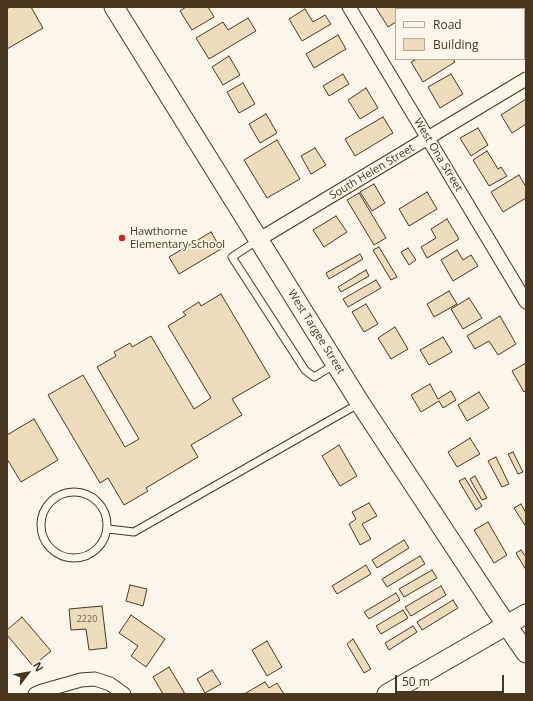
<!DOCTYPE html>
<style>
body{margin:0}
#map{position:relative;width:533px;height:701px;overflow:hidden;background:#fbf6e9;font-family:"Open Sans",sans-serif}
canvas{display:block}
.frame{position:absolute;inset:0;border:8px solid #4a3520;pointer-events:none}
.legend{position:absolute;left:395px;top:8px;width:130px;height:52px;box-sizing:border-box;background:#fbf6e9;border:1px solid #b4a999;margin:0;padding:5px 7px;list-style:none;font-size:12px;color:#4a3520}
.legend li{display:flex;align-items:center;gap:8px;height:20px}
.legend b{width:20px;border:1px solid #b4a999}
.north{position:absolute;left:8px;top:653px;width:40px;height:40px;-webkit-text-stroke:3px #fbf6e9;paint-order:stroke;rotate:59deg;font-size:11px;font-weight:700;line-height:16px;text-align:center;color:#4a3520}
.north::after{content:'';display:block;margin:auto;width:14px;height:18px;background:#4a3520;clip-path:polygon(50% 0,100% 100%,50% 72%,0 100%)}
.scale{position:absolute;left:395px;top:675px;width:109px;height:18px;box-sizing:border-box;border:2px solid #4a3520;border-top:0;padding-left:5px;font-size:12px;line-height:14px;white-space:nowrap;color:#4a3520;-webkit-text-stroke:3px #fbf6e9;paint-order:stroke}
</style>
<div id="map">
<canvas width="533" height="701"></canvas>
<div class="frame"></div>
<ul class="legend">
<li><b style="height:5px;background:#fbf6e9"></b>Road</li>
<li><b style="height:11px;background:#ecdcbc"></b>Building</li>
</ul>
<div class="north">N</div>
<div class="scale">50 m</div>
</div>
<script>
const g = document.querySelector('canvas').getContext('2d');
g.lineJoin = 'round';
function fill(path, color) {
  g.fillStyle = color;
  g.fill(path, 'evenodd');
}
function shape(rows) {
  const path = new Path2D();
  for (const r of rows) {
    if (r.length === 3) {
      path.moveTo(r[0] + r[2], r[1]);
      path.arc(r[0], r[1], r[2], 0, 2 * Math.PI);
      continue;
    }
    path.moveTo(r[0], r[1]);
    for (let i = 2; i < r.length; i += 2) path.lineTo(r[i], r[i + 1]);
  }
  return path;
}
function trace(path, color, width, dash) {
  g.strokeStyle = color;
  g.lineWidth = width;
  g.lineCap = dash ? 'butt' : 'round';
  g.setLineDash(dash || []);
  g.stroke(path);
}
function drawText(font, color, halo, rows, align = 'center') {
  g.font = font + ' "Open Sans",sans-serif';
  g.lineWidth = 3;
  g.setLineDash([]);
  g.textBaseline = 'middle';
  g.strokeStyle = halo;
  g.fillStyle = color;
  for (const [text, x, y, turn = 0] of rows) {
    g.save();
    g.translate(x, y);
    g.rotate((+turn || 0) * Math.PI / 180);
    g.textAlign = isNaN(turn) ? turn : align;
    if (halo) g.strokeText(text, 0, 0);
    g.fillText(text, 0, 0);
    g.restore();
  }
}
const building = shape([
 [10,7,31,7,43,28,7,49,7,9,10,7],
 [186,7,208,7,214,17,192,30,180,11,186,7],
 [378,7,398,7,400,9,396,9,396,22,388,27,376,8,378,7],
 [305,9,313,22,325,15,331,24,302,41,289,19,305,9],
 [248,18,256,31,209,59,196,38,223,22,228,30,248,18],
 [526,27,526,50,524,51,524,28,526,27],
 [338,35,346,49,314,68,306,54,338,35],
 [229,56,240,75,223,85,212,67,229,56],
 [417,59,453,59,455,62,423,82,411,62,417,59],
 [343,74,349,84,329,96,323,86,343,74],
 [451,74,463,94,440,108,428,87,451,74],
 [243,83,255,104,239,113,227,92,243,83],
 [366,88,378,108,360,119,348,100,366,88],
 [526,99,526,124,512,133,501,115,526,99],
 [266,114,277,133,260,143,249,124,266,114],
 [383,117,393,133,355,156,345,139,383,117],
 [478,128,488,145,471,156,460,138,478,128],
 [277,140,300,179,267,198,244,160,277,140],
 [315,148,326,165,311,174,301,156,315,148],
 [487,151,498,169,501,167,507,176,489,186,473,160,487,151],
 [519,175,526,187,526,198,503,212,491,192,519,175],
 [374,184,385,203,372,211,360,192,374,184],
 [427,192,437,209,409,226,399,209,427,192],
 [359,193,386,238,374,245,347,200,359,193],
 [336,216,347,232,324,247,313,230,336,216],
 [447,219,459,239,427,258,421,247,436,238,431,229,447,219],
 [211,232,221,249,179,274,169,257,211,232],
 [379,247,397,277,391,280,373,250,379,247],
 [408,248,416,260,409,265,401,252,408,248],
 [457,250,463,260,471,255,478,266,453,281,441,260,457,250],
 [360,254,363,259,329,279,326,273,360,254],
 [366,270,369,276,341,292,338,287,366,270],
 [376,280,381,288,348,307,343,299,376,280],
 [449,291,457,304,434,317,427,304,449,291],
 [221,294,270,377,232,399,242,415,191,445,198,457,146,488,148,491,124,505,108,478,100,483,48,395,83,375,125,447,139,439,97,367,116,356,114,352,130,343,132,347,151,336,194,409,211,398,168,326,186,315,183,312,199,302,201,306,221,294],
 [469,298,482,318,463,329,451,309,469,298],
 [366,304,378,324,364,332,352,312,366,304],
 [500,316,516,344,498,355,489,341,475,349,467,336,500,316],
 [395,327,408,349,391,359,378,338,395,327],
 [443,337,452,352,429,365,420,350,443,337],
 [526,363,526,390,524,392,512,371,526,363],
 [430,384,438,399,451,391,456,400,443,408,439,401,421,412,411,395,430,384],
 [479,392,489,408,467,421,458,405,479,392],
 [34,419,58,460,21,482,7,459,7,435,34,419],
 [470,438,480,454,457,467,448,452,470,438],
 [339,445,357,476,340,486,322,456,339,445],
 [513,452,523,472,518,474,508,454,513,452],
 [496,457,509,484,502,487,488,461,496,457],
 [475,476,487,498,482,500,470,479,475,476],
 [465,478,482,506,476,510,459,481,465,478],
 [369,503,377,516,362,524,371,539,360,545,349,524,356,519,352,512,369,503],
 [521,504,526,513,526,527,514,508,521,504],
 [488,522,507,555,494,563,474,530,488,522],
 [404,540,409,548,377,568,372,560,404,540],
 [521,550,526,557,526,570,516,553,521,550],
 [420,556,425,564,387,587,382,579,420,556],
 [366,565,371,574,337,594,332,586,366,565],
 [432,570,437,578,404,597,399,589,432,570],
 [130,585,147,589,143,606,126,601,130,585],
 [441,586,446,595,411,616,405,607,441,586],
 [396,593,400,600,369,619,364,612,396,593],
 [453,600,458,608,422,630,417,622,453,600],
 [102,606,107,648,89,650,86,629,71,630,69,609,102,606],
 [403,610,408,618,381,634,376,626,403,610],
 [131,615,165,639,146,667,131,656,138,646,119,633,131,615],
 [22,617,51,651,33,666,7,635,7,630,22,617],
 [413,626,417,632,389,650,385,643,413,626],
 [353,639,371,669,364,673,347,644,353,639],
 [267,641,282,667,267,676,252,650,267,641],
 [169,667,185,694,163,694,153,677,169,667],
 [212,670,221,684,205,693,197,679,212,670],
 [265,682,269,688,277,683,284,694,244,694,265,682]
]);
fill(building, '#ecdcbc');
trace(building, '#4a3520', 1);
const lane = shape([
 [258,240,232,257,305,370,314,377,334,365],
 [74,525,33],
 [108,529,134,532,360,403]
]);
const street = shape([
 [349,7,526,302],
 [258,240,526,79],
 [35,694,42,691,81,680,95,679,110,684,124,694]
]);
const secondary = shape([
 [114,7,360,403,495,608,526,653],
 [387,694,526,614]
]);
trace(lane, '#4a3520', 9);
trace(street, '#4a3520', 15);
trace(secondary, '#4a3520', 21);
trace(lane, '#fbf6e9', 7);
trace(street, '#fbf6e9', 13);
trace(secondary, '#fbf6e9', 19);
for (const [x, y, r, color] of [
 [122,238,4,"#c62828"]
]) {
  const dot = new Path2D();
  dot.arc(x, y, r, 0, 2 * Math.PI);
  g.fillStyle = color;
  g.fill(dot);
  trace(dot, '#fbf6e9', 1.5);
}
drawText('9px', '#725f47', null, [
 ["2220",87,619]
]);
drawText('11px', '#4a3520', '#fbf6e9', [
 ["West Ona Street",438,155,59],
 ["South Helen Street",372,172,-31],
 ["West Targee Street",316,332,58]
]);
drawText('11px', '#4a3520', '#fbf6e9', [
 ["Hawthorne",130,232],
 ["Elementary School",130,245]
], 'left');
</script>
